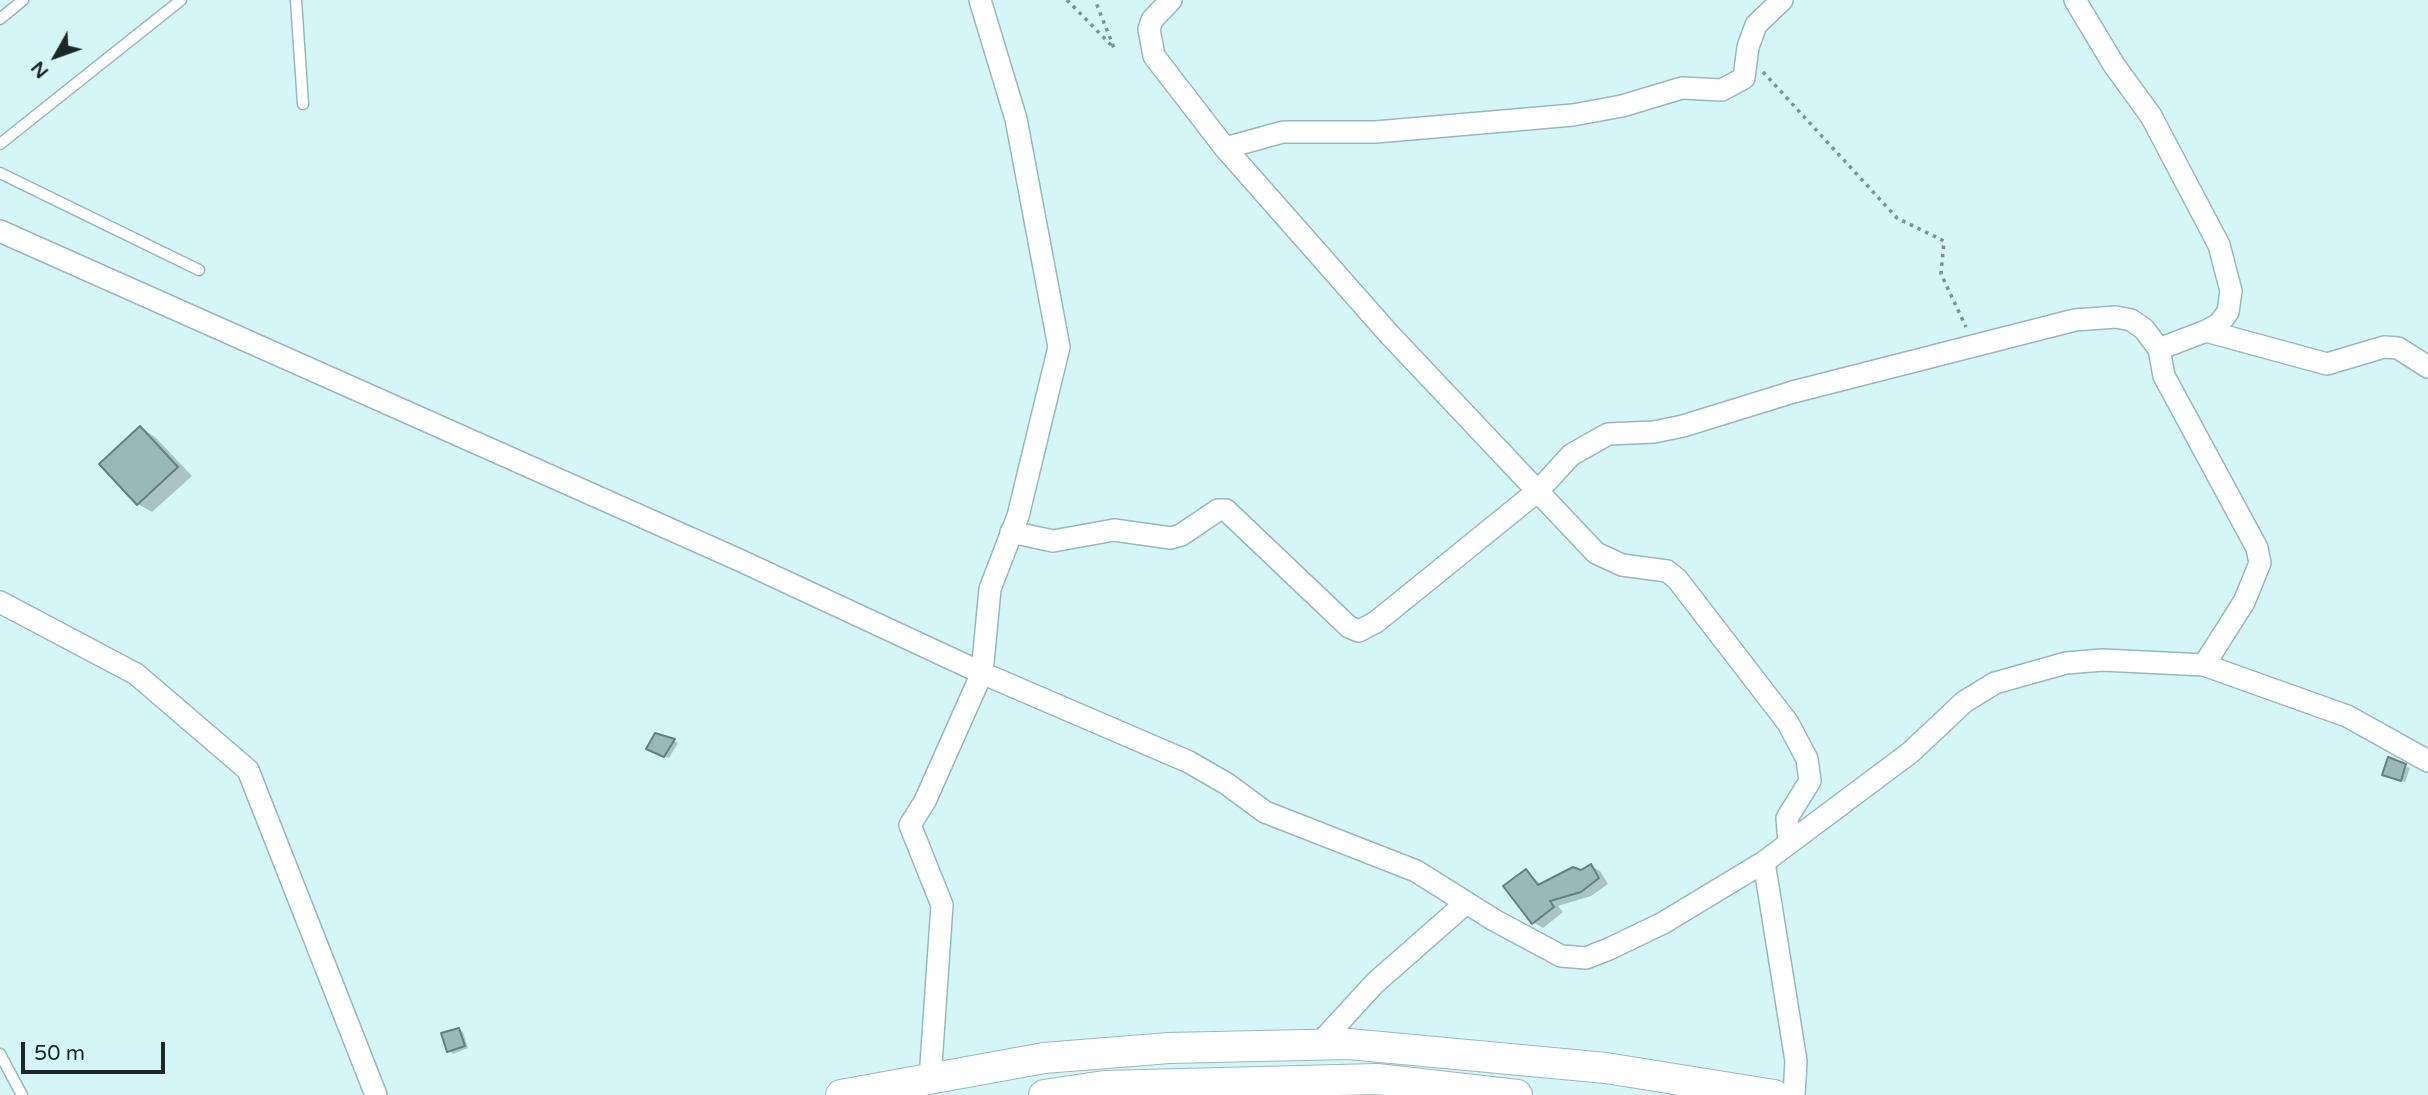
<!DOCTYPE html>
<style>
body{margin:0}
#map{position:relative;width:2428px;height:1095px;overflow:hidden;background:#d5f6f7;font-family:"Varela Round",sans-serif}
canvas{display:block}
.north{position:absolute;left:21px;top:21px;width:70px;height:70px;-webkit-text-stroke:5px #d5f6f7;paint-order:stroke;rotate:230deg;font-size:19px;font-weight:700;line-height:28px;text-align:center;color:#1b2828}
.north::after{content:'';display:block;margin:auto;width:24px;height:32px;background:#1b2828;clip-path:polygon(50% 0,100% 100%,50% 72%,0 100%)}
.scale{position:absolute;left:21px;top:1042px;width:144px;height:32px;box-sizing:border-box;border:4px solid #1b2828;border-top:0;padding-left:9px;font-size:21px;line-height:24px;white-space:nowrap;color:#1b2828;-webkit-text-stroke:5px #d5f6f7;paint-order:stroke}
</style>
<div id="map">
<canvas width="2428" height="1095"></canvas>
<div class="north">N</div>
<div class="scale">50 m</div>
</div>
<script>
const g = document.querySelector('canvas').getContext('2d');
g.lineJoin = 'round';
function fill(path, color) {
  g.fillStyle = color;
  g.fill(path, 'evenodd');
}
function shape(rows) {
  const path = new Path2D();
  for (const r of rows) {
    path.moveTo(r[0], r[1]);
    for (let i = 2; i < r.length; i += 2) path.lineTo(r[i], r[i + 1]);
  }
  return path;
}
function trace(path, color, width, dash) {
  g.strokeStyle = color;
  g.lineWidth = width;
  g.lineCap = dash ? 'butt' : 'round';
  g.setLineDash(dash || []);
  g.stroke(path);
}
fill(shape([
 [141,428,155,437,192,476,152,512,138,504],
 [656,735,678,743,669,758,652,751],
 [2389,760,2410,768,2405,782,2388,776],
 [1591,866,1600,871,1608,884,1591,896,1558,906,1563,912,1543,928,1533,922,1526,871,1542,885,1581,872],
 [459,1030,463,1032,468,1048,453,1054,449,1051]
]), '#0003');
const building = shape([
 [140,426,178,467,137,505,99,464,140,426],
 [655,733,675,739,664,757,646,749,655,733],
 [2388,757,2406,764,2401,781,2382,775,2388,757],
 [1591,864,1599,878,1581,892,1550,901,1554,907,1532,924,1503,886,1526,869,1538,885,1573,867,1581,870,1591,864],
 [459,1028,465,1046,447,1052,441,1033,459,1028]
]);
fill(building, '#99b8b9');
trace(building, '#638181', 2);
const service = shape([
 [296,0,303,104],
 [0,19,23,0],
 [0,144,181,0],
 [0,173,199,270],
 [0,1054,22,1095]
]);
const minor = shape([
 [1171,0,1152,20,1149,29,1154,56,1225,148,1283,132,1376,132,1573,115,1622,106,1682,88,1722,90,1744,78,1748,47,1756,25,1782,0],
 [1225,148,1389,334,1596,553,1622,565,1667,571,1677,579,1788,723,1807,759,1810,781,1787,818,1789,843],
 [0,231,737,559,982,673,1189,762,1227,784,1265,812,1416,871,1494,920,1561,956,1586,958,1609,949,1663,923,1764,862],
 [2206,331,2327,364,2384,347,2398,348,2428,367],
 [1011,532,1053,541,1114,530,1171,538,1181,535,1218,510,1226,510,1349,627,1359,631,1376,622,1539,490,1571,455,1608,434,1654,432,1683,426,1793,392,2075,320,2116,317,2131,320,2144,329,2159,349],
 [0,602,136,674,248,770,376,1095],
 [2204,665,2347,716,2428,761],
 [1318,1045,1375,983,1466,903],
 [930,1079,942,905,910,825,925,801,982,673,990,589,1018,516,1059,347,1016,119,980,0],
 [1794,1095,1796,1061,1764,862,1911,752,1964,702,1995,683,2066,663,2103,660,2204,665,2244,602,2260,563,2257,548,2164,376,2159,349,2206,331,2219,324,2228,312,2231,291,2219,245,2151,116,2114,65,2075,0]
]);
const secondary = shape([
 [841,1095,1044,1058,1169,1048,1349,1044,1606,1068,1774,1095],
 [1044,1095,1104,1086,1377,1079,1517,1095]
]);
trace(service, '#99b8b9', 13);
trace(minor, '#99b8b9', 24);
trace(secondary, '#99b8b9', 32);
trace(shape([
 [1067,0,1114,48,1095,0],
 [1763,72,1897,218,1944,241,1941,274,1966,327]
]), '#7b9393', 3.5, [3.5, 5]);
trace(service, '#fff', 10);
trace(minor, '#fff', 21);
trace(secondary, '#fff', 30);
</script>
